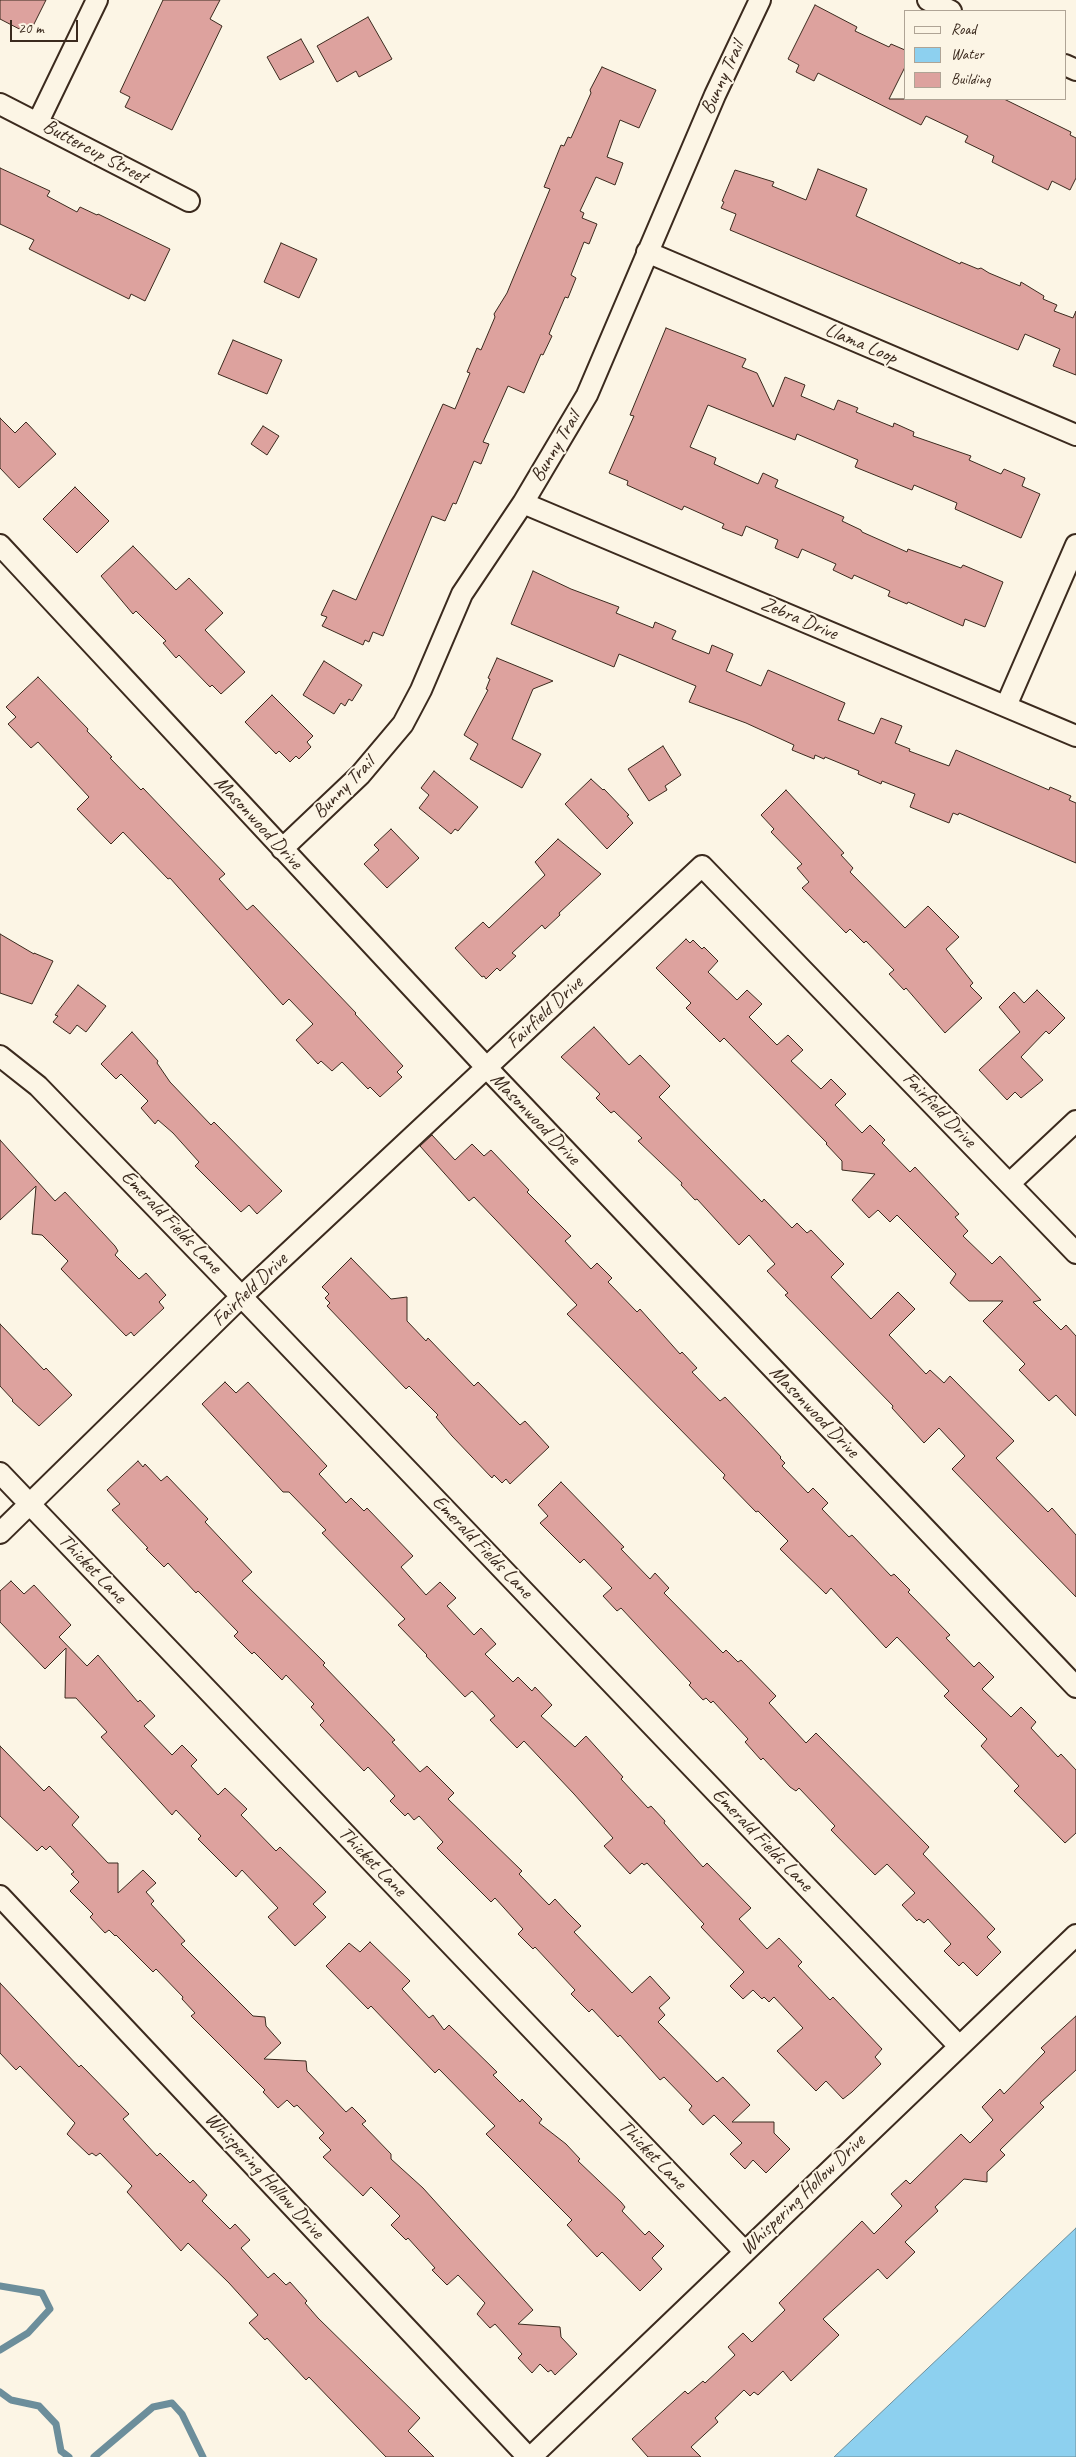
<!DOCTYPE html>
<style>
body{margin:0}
#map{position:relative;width:1076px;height:2457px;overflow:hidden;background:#fcf5e5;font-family:Caveat,sans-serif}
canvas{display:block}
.legend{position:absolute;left:904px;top:10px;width:162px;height:90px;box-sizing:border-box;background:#fcf5e5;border:1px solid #afa495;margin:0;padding:6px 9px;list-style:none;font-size:15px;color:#3b2a1e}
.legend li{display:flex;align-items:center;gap:10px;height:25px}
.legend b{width:25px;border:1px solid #afa495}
.scale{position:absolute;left:10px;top:20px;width:68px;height:22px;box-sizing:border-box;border:2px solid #3b2a1e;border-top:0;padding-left:6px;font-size:15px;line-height:18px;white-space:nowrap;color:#3b2a1e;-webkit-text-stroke:4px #fcf5e5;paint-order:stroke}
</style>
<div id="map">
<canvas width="1076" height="2457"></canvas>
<ul class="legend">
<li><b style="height:6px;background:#fcf5e5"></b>Road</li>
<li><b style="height:14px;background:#8dd0ef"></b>Water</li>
<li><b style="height:14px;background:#dda29e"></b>Building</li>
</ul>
<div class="scale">20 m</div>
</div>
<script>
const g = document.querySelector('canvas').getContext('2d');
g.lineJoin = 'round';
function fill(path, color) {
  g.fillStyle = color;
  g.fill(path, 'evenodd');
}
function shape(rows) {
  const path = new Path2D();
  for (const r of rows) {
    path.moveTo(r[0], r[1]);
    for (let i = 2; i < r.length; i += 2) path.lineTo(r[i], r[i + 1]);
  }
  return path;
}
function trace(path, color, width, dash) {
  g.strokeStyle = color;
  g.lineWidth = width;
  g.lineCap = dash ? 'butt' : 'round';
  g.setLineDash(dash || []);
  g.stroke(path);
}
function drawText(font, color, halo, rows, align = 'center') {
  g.font = font + ' Caveat,sans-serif';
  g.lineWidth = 4;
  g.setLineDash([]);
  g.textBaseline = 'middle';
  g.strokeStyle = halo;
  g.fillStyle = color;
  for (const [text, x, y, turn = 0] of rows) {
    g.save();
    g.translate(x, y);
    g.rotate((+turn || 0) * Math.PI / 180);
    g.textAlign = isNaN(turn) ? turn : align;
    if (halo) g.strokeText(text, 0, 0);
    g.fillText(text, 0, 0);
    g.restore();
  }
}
const water = shape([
 [1076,2228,1076,2457,834,2457,1076,2228]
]);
fill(water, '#8dd0ef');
trace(water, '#6c8e9b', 1);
trace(shape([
 [0,2286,42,2293,50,2309,28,2333,0,2350],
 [0,2392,11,2400,39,2406,56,2424,61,2451,69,2457],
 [94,2457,153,2407,172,2403,182,2414,203,2457]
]), '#6c8e9b', 7);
const building = shape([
 [0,0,46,0,29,34,0,19,0,0],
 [163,0,220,0,210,19,222,26,172,130,125,107,130,97,120,92,163,0],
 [815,5,857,27,855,31,889,47,891,44,905,50,905,67,889,99,1004,99,1071,132,1070,135,1076,138,1076,178,1070,190,1052,181,1048,190,992,162,994,156,965,142,968,136,926,116,921,125,818,73,814,81,796,72,799,65,788,59,815,5],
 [368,17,392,59,359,77,356,71,337,82,317,46,368,17],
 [301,39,314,62,280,80,267,57,301,39],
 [602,67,656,90,639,128,620,120,607,157,623,163,615,185,596,177,580,211,584,213,582,218,597,224,589,244,584,242,571,275,576,278,568,298,565,297,549,334,552,336,543,355,541,354,524,393,508,386,483,442,489,444,481,464,474,461,456,504,453,503,445,521,432,516,383,636,373,632,369,642,365,640,363,645,322,626,327,617,321,615,333,590,356,600,443,404,455,409,470,373,467,372,477,348,481,350,495,317,494,314,507,293,550,189,544,187,561,145,564,146,568,137,571,138,591,93,590,90,602,67],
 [0,168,50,191,47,196,77,212,80,207,97,215,98,214,170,249,145,301,131,294,129,299,29,249,34,240,0,224,0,168],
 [818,169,867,189,856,216,960,264,961,262,978,269,981,268,989,273,1020,286,1021,282,1044,296,1043,299,1057,305,1054,311,1073,318,1076,311,1076,375,1053,366,1060,349,1025,334,1018,350,730,230,736,214,721,208,724,202,722,201,735,170,774,182,772,186,806,200,818,169],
 [281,243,317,259,299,298,264,282,281,243],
 [666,328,746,359,742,367,757,373,773,407,785,377,805,385,801,396,834,410,838,400,858,408,856,412,893,427,894,423,914,432,913,436,971,456,969,460,1001,474,1004,469,1025,478,1022,486,1040,494,1021,538,955,509,957,503,914,485,912,490,855,467,858,460,797,434,795,440,708,405,690,447,716,458,714,464,758,484,763,473,778,480,775,487,844,517,842,521,861,530,862,532,907,552,908,549,961,568,963,565,1003,582,985,627,965,619,963,626,908,602,907,604,888,596,890,591,854,575,852,579,833,570,836,564,802,549,798,558,775,548,778,540,746,526,742,536,722,528,724,524,684,506,682,510,627,485,628,481,609,473,634,416,630,415,666,328],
 [233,340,282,360,267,394,218,374,233,340],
 [0,418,15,433,26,422,56,454,19,488,0,468,0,418],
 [263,426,279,436,267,455,251,444,263,426],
 [75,487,109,521,77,553,43,519,75,487],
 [133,546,176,590,189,578,223,613,205,630,245,672,221,694,212,685,210,687,179,655,176,658,163,643,166,641,136,611,133,614,101,576,133,546],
 [533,571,571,589,619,607,616,613,653,628,655,622,676,631,672,639,709,654,712,645,733,654,726,671,761,686,768,670,845,703,838,720,874,734,881,718,902,726,895,743,910,749,909,751,949,766,956,750,1049,790,1050,787,1071,796,1069,800,1076,803,1076,863,959,813,958,815,953,813,949,823,910,807,915,794,882,781,881,784,858,774,859,771,825,757,824,759,815,755,814,759,792,750,794,745,746,723,689,702,696,686,619,654,614,667,511,624,533,571],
 [497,658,553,681,533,689,512,739,541,754,522,788,470,759,478,744,464,735,488,690,486,689,490,679,488,678,497,658],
 [324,661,362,685,352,701,349,699,345,706,341,703,334,714,303,695,324,661],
 [38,677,88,729,87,731,112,757,110,758,141,790,143,788,225,874,219,879,247,910,253,905,356,1013,355,1014,403,1066,397,1072,402,1077,380,1097,370,1087,368,1089,342,1062,332,1071,321,1061,318,1064,296,1040,313,1024,289,999,283,1005,170,878,168,879,123,832,111,844,77,809,89,797,38,742,31,748,8,724,16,717,6,707,38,677],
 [272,695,313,736,307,742,311,747,299,759,296,756,290,762,279,751,276,754,245,722,272,695],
 [663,746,681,775,665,786,667,790,649,801,628,769,663,746],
 [434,771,478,807,458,831,455,829,451,834,419,808,429,795,421,788,434,771],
 [591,779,603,790,604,789,629,815,627,816,633,823,607,849,565,804,591,779],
 [786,790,844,853,841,855,853,868,850,872,905,928,928,906,959,937,946,949,973,983,970,986,982,998,945,1033,906,988,904,990,889,974,894,970,866,941,864,943,850,929,846,933,802,888,809,882,797,868,802,864,771,832,774,829,761,815,786,790],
 [391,829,419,858,387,888,364,864,379,850,374,845,391,829],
 [558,839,601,874,559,913,560,915,545,929,542,925,512,953,516,956,500,971,497,968,486,979,484,976,482,977,455,948,483,922,489,928,545,875,535,862,558,839],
 [0,934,34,954,34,953,53,961,32,1004,0,993,0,934],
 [686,939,690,943,693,940,702,949,704,947,718,961,708,972,737,1000,747,990,762,1004,749,1017,777,1045,788,1035,803,1050,791,1061,821,1089,831,1079,846,1094,835,1105,862,1133,870,1125,885,1140,882,1143,910,1172,915,1167,959,1214,955,1217,968,1231,963,1236,992,1264,1000,1256,1041,1300,1033,1302,1061,1330,1066,1325,1076,1336,1076,1416,1056,1395,1049,1401,1019,1370,1025,1364,983,1321,1003,1301,969,1301,950,1283,956,1274,897,1215,890,1222,878,1210,869,1218,852,1200,875,1174,842,1170,842,1161,826,1144,827,1143,724,1038,720,1042,686,1008,691,1003,656,968,686,939],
 [78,985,106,1006,86,1032,77,1025,70,1034,53,1022,58,1016,55,1015,78,985],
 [1037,990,1065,1018,1049,1034,1046,1031,1021,1057,1043,1080,1021,1098,1015,1092,1007,1100,979,1070,1020,1032,999,1007,1014,992,1024,1003,1037,990],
 [594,1027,629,1065,640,1055,670,1086,659,1097,762,1202,764,1199,792,1228,797,1223,807,1233,811,1230,832,1252,844,1264,831,1277,871,1319,898,1292,915,1309,889,1335,926,1374,930,1370,944,1383,950,1376,1014,1441,996,1458,1048,1512,1052,1508,1076,1535,1076,1597,952,1469,965,1456,939,1428,924,1443,892,1408,893,1406,785,1295,788,1293,767,1271,775,1264,749,1235,739,1245,697,1199,695,1200,681,1185,682,1183,638,1141,642,1138,614,1111,611,1113,596,1098,600,1094,561,1057,594,1027],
 [132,1032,158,1061,157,1063,170,1082,211,1125,214,1122,282,1191,257,1214,249,1205,241,1212,195,1166,199,1162,173,1133,158,1120,155,1124,141,1108,148,1101,121,1074,116,1079,101,1064,132,1032],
 [432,1135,455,1160,472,1144,484,1156,491,1150,529,1190,527,1192,571,1236,565,1241,591,1269,597,1263,612,1278,608,1282,637,1312,640,1309,680,1354,682,1352,697,1368,692,1372,720,1401,725,1397,758,1432,781,1457,780,1458,785,1463,782,1466,808,1493,813,1488,828,1503,822,1509,849,1537,852,1535,891,1576,894,1574,910,1590,908,1592,950,1635,946,1638,974,1667,979,1662,994,1677,982,1689,1011,1717,1021,1707,1036,1722,1031,1728,1058,1757,1061,1754,1076,1770,1076,1833,1065,1843,1014,1791,1019,1786,981,1746,987,1739,944,1696,949,1691,897,1637,886,1648,831,1588,826,1594,780,1549,788,1541,758,1511,756,1512,723,1478,725,1475,567,1314,577,1305,474,1197,469,1201,420,1146,432,1135],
 [0,1140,55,1201,65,1192,115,1246,118,1251,115,1255,139,1279,146,1273,166,1295,159,1302,164,1308,134,1336,131,1332,126,1336,61,1269,68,1261,42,1235,32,1234,36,1186,0,1220,0,1140],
 [351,1258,391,1299,407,1297,407,1321,426,1341,428,1338,474,1386,478,1382,520,1425,525,1421,549,1447,510,1484,506,1479,502,1483,494,1475,492,1478,452,1436,436,1417,438,1415,409,1386,406,1389,327,1306,330,1303,325,1298,329,1294,322,1287,351,1258],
 [0,1324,44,1370,46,1368,72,1395,39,1426,12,1401,13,1400,0,1386,0,1324],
 [225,1382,236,1393,248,1382,327,1466,319,1474,346,1503,351,1498,364,1511,367,1508,413,1556,401,1567,426,1595,440,1582,456,1598,447,1606,474,1635,481,1628,496,1644,485,1654,513,1682,518,1677,532,1691,535,1687,552,1705,541,1716,575,1747,586,1736,623,1777,621,1779,648,1808,651,1806,665,1821,664,1823,671,1831,703,1867,707,1863,751,1908,739,1919,767,1949,779,1938,802,1962,798,1966,830,2000,833,1997,882,2049,875,2057,881,2064,852,2092,843,2099,826,2081,816,2091,777,2051,803,2028,774,1997,769,2002,764,1997,762,1999,753,1990,743,1999,730,1986,744,1972,701,1927,704,1924,647,1863,644,1865,642,1863,630,1874,604,1846,613,1838,574,1794,524,1741,517,1748,490,1720,495,1716,472,1691,465,1697,426,1656,427,1655,398,1625,405,1619,322,1533,326,1530,289,1492,283,1492,202,1404,225,1382],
 [138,1461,143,1467,145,1464,161,1481,167,1476,208,1519,205,1522,252,1572,242,1581,325,1663,323,1665,395,1740,392,1742,420,1772,427,1766,454,1793,448,1799,522,1871,519,1874,549,1905,555,1899,567,1912,581,1926,574,1932,632,1993,650,1976,670,1998,659,2008,665,2015,658,2022,717,2082,723,2077,750,2105,732,2122,774,2122,774,2133,790,2149,766,2173,753,2160,745,2169,730,2154,742,2143,714,2115,703,2125,689,2110,692,2106,664,2077,660,2080,620,2035,618,2037,592,2009,589,2012,571,1994,575,1990,535,1947,533,1949,518,1934,523,1929,495,1898,491,1902,437,1848,443,1842,419,1816,414,1820,408,1813,405,1816,390,1801,395,1796,368,1767,364,1771,320,1725,324,1721,311,1707,314,1704,286,1675,282,1680,254,1652,252,1654,234,1636,238,1632,203,1596,198,1591,196,1593,168,1563,164,1567,146,1549,148,1548,112,1510,120,1504,107,1490,138,1461],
 [561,1482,624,1547,621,1549,650,1579,655,1573,669,1588,664,1593,723,1653,726,1650,738,1662,741,1660,776,1696,769,1703,806,1743,816,1733,929,1847,923,1854,995,1929,987,1937,1001,1952,977,1976,963,1962,959,1966,944,1951,951,1944,928,1919,924,1923,919,1919,917,1921,902,1905,915,1893,887,1864,875,1875,831,1830,835,1826,799,1788,796,1791,790,1787,763,1758,761,1760,745,1742,748,1739,713,1701,711,1703,706,1698,703,1700,689,1685,691,1683,621,1608,617,1611,603,1596,612,1588,584,1559,580,1563,540,1523,548,1516,538,1505,561,1482],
 [11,1581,24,1594,34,1585,71,1625,59,1637,87,1666,98,1655,138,1702,140,1700,155,1716,144,1726,172,1755,182,1745,197,1760,191,1766,218,1795,225,1788,247,1809,241,1815,276,1851,280,1847,326,1892,313,1904,326,1917,295,1946,268,1917,278,1908,242,1870,236,1877,198,1839,201,1836,176,1810,172,1815,101,1737,107,1732,76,1698,65,1698,66,1648,45,1669,0,1622,0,1591,11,1581],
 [0,1746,44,1791,49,1786,79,1817,72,1825,108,1863,118,1863,118,1893,143,1870,156,1883,146,1892,154,1901,151,1904,185,1941,181,1944,253,2016,265,2017,266,2026,281,2043,264,2059,306,2061,307,2071,346,2112,352,2107,366,2121,362,2124,391,2154,391,2159,423,2188,533,2310,518,2324,560,2327,561,2337,577,2354,555,2375,551,2370,548,2372,540,2364,532,2373,518,2358,522,2354,495,2324,490,2328,477,2314,485,2303,458,2275,447,2285,432,2270,435,2268,408,2238,406,2240,391,2225,400,2216,371,2187,363,2196,323,2157,331,2150,319,2138,324,2133,297,2105,294,2107,287,2100,278,2108,263,2092,265,2090,191,2016,195,2013,182,1999,183,1997,156,1969,153,1972,116,1935,115,1936,109,1930,105,1933,90,1917,93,1914,70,1891,79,1882,71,1874,74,1872,50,1846,46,1850,42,1846,37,1851,0,1816,0,1746],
 [370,1942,410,1981,402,1989,429,2018,433,2015,444,2030,449,2025,497,2072,493,2075,520,2102,522,2099,542,2119,539,2123,566,2144,580,2159,578,2161,621,2202,625,2207,622,2211,645,2235,649,2231,664,2246,652,2258,662,2269,640,2291,602,2252,597,2257,567,2225,572,2220,486,2134,495,2126,439,2069,435,2073,371,2006,368,2009,326,1966,349,1943,360,1952,370,1942],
 [0,1983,79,2067,81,2065,129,2114,123,2119,157,2156,160,2153,190,2183,193,2180,207,2195,202,2201,230,2229,235,2224,250,2240,241,2248,268,2278,274,2273,286,2285,290,2282,307,2301,305,2303,318,2318,420,2418,408,2431,434,2457,386,2457,309,2377,306,2380,267,2338,265,2340,249,2323,258,2315,229,2283,188,2243,181,2251,127,2192,132,2186,100,2153,96,2156,92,2153,89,2155,67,2134,75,2123,20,2066,16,2070,0,2053,0,1983],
 [1076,2016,1076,2070,1040,2103,1044,2107,1000,2150,1005,2155,987,2172,987,2182,964,2179,935,2207,938,2211,905,2242,915,2252,887,2279,878,2269,823,2319,839,2335,791,2381,783,2371,758,2395,754,2392,750,2396,744,2390,715,2418,718,2422,691,2447,701,2457,648,2457,632,2439,685,2391,688,2394,703,2381,705,2383,735,2355,728,2347,743,2333,752,2342,785,2310,779,2303,862,2221,874,2234,902,2206,891,2194,906,2180,910,2184,961,2134,970,2143,993,2120,982,2107,1000,2089,1004,2094,1045,2052,1041,2048,1076,2016]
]);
fill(building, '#dda29e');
trace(building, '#3b2a1e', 1);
const minor = shape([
 [928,0,951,11],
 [1065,65,1076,70],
 [0,104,189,201],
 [38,122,97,0],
 [647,252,1076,435],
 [523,503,1076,736],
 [0,545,486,1067,1076,1687],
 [1006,706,1076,545],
 [282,849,360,775,403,724,421,690,462,594,523,503,587,395,715,95,760,0],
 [0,1056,38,1086,218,1272,958,2045],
 [1010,1183,1076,1121],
 [0,1473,744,2251],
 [0,1533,242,1296,702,866,1076,1253],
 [0,1896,528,2457],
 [531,2457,1076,1935]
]);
trace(minor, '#3b2a1e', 24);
trace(minor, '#fcf5e5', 20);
drawText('20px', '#3b2a1e', '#fcf5e5', [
 ["Bunny Trail",723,78,-65],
 ["Buttercup Street",95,152,28],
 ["Llama Loop",861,344,23],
 ["Bunny Trail",556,447,-59],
 ["Zebra Drive",799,619,23],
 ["Bunny Trail",344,788,-45],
 ["Masonwood Drive",258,823,47],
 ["Fairfield Drive",545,1013,-43],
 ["Fairfield Drive",939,1110,46],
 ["Masonwood Drive",535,1119,46],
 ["Emerald Fields Lane",171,1222,46],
 ["Fairfield Drive",250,1290,-44],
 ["Masonwood Drive",814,1412,46],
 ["Emerald Fields Lane",482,1547,46],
 ["Thicket Lane",92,1569,46],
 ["Emerald Fields Lane",762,1840,46],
 ["Thicket Lane",372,1862,46],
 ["Thicket Lane",652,2155,46],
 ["Whispering Hollow Drive",264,2176,47],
 ["Whispering Hollow Drive",803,2195,-44]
]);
</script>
